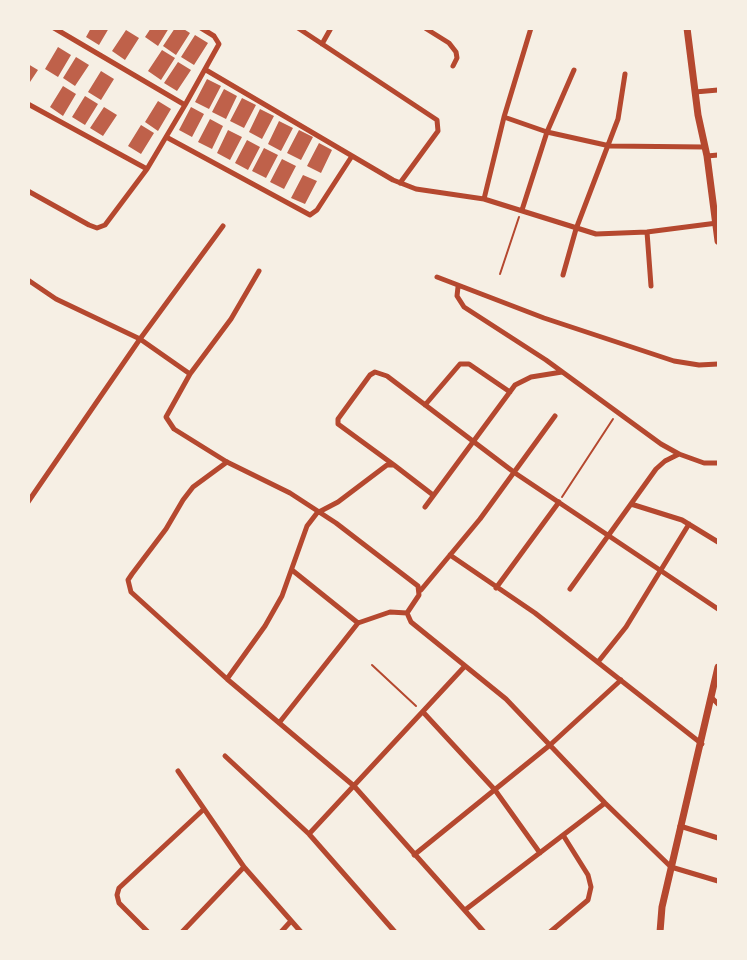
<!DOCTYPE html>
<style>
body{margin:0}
#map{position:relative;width:747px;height:960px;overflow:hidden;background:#f6efe4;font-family:"Noto Serif",serif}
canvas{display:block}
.frame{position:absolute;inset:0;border:30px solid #f6efe4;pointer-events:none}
</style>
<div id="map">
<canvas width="747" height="960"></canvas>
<div class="frame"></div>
</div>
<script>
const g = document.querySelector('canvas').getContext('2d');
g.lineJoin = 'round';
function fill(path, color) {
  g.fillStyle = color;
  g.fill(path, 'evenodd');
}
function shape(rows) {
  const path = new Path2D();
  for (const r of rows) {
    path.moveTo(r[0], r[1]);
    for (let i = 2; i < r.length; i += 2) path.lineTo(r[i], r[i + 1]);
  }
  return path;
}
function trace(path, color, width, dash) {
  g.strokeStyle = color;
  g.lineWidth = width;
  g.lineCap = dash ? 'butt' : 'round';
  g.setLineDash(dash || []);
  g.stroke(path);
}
fill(shape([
 [91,28,109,28,99,45,86,37],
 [151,28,169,28,158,46,145,37],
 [175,28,182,28,190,33,176,55,163,46],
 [126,30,139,38,125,60,112,51],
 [195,35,208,43,194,65,181,57],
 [58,47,71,55,58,77,45,69],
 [162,50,175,58,161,80,148,71],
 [76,57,89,65,75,86,63,78],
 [178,62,191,70,177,91,164,83],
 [28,64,38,70,28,85],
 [101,71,114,79,101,100,88,92],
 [207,79,221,86,209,109,195,102],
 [63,86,76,94,63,116,50,107],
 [224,89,237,96,226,119,212,112],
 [85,96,98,104,85,125,72,117],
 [242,98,256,105,244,128,230,121],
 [158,101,171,109,158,131,145,122],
 [104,107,117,115,103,136,90,128],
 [191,107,204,114,192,137,179,130],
 [260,109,274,116,262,139,249,132],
 [210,119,223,126,212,149,198,142],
 [279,121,293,128,281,151,268,144],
 [141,125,154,133,141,154,128,146],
 [228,130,242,137,230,160,217,153],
 [299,130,313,137,301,160,287,153],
 [247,140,260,147,248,170,235,163],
 [319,143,332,150,321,173,307,166],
 [264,148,278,155,266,178,252,171],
 [282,159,296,166,284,189,270,182],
 [303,175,317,181,305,204,291,198]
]), '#bf614a');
trace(shape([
 [500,274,519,217],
 [562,497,613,419],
 [372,665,416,706]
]), '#b5482f', 2);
trace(shape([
 [298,28,437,120,438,131,400,183],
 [425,28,449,43,456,52,457,58,453,66],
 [322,44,331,28],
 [206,70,393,180,416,189,484,199,596,234,647,232,717,223],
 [695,92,718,90],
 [28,104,147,169],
 [185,105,219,44,214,36,201,28],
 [504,117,547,132,610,146,704,147],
 [168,138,310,215,317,210,352,156],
 [707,156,718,155],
 [28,191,89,225,97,228,105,225,147,169,185,105,54,28],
 [484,199,504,117,531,28],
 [522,210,547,132,574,70],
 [647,232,651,286],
 [563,275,576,229,618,119,625,74],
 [437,277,544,318,674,361,699,365,718,364],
 [28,280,56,299,140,339,190,374,231,319,259,271],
 [458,287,457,296,464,307,546,360,661,444,679,454,704,463,718,463],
 [190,374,166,417,174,429,227,462,290,493,336,523,418,586,419,595,407,613,411,622,506,699,605,803,671,867,718,881],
 [425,405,460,364,469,364,510,392],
 [227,462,193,487,183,500,166,529,132,574,128,580,131,592,227,679,354,786,484,932],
 [394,465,338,424,338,419,370,375,375,372,387,376,515,473,718,609],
 [28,502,140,339,223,226],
 [631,504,682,520,718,542],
 [425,507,515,385,531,377,562,372],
 [450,555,535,613,702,744],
 [292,570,358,623],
 [496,588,559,502],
 [570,589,656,469,665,461,679,454],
 [421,590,480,519,555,416],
 [598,662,626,627,689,524],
 [227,679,265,626,282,596,307,526,317,513,338,502,387,465,394,465,433,495],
 [713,699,718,704],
 [423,712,495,790,540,853],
 [279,723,358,623,390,612,407,613],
 [225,756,309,834,395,932],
 [178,771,244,867,301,932],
 [680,826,718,838],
 [309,834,465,666],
 [414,855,550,745,621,680],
 [465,910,605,803],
 [148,932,119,903,117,895,119,888,204,809],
 [182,932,244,867],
 [281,932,291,921],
 [550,932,588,900,591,887,588,875,563,835]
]), '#b5482f', 5);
trace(shape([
 [687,28,698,115,707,156,718,241],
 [660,932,662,907,718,667]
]), '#b5482f', 7);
</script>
